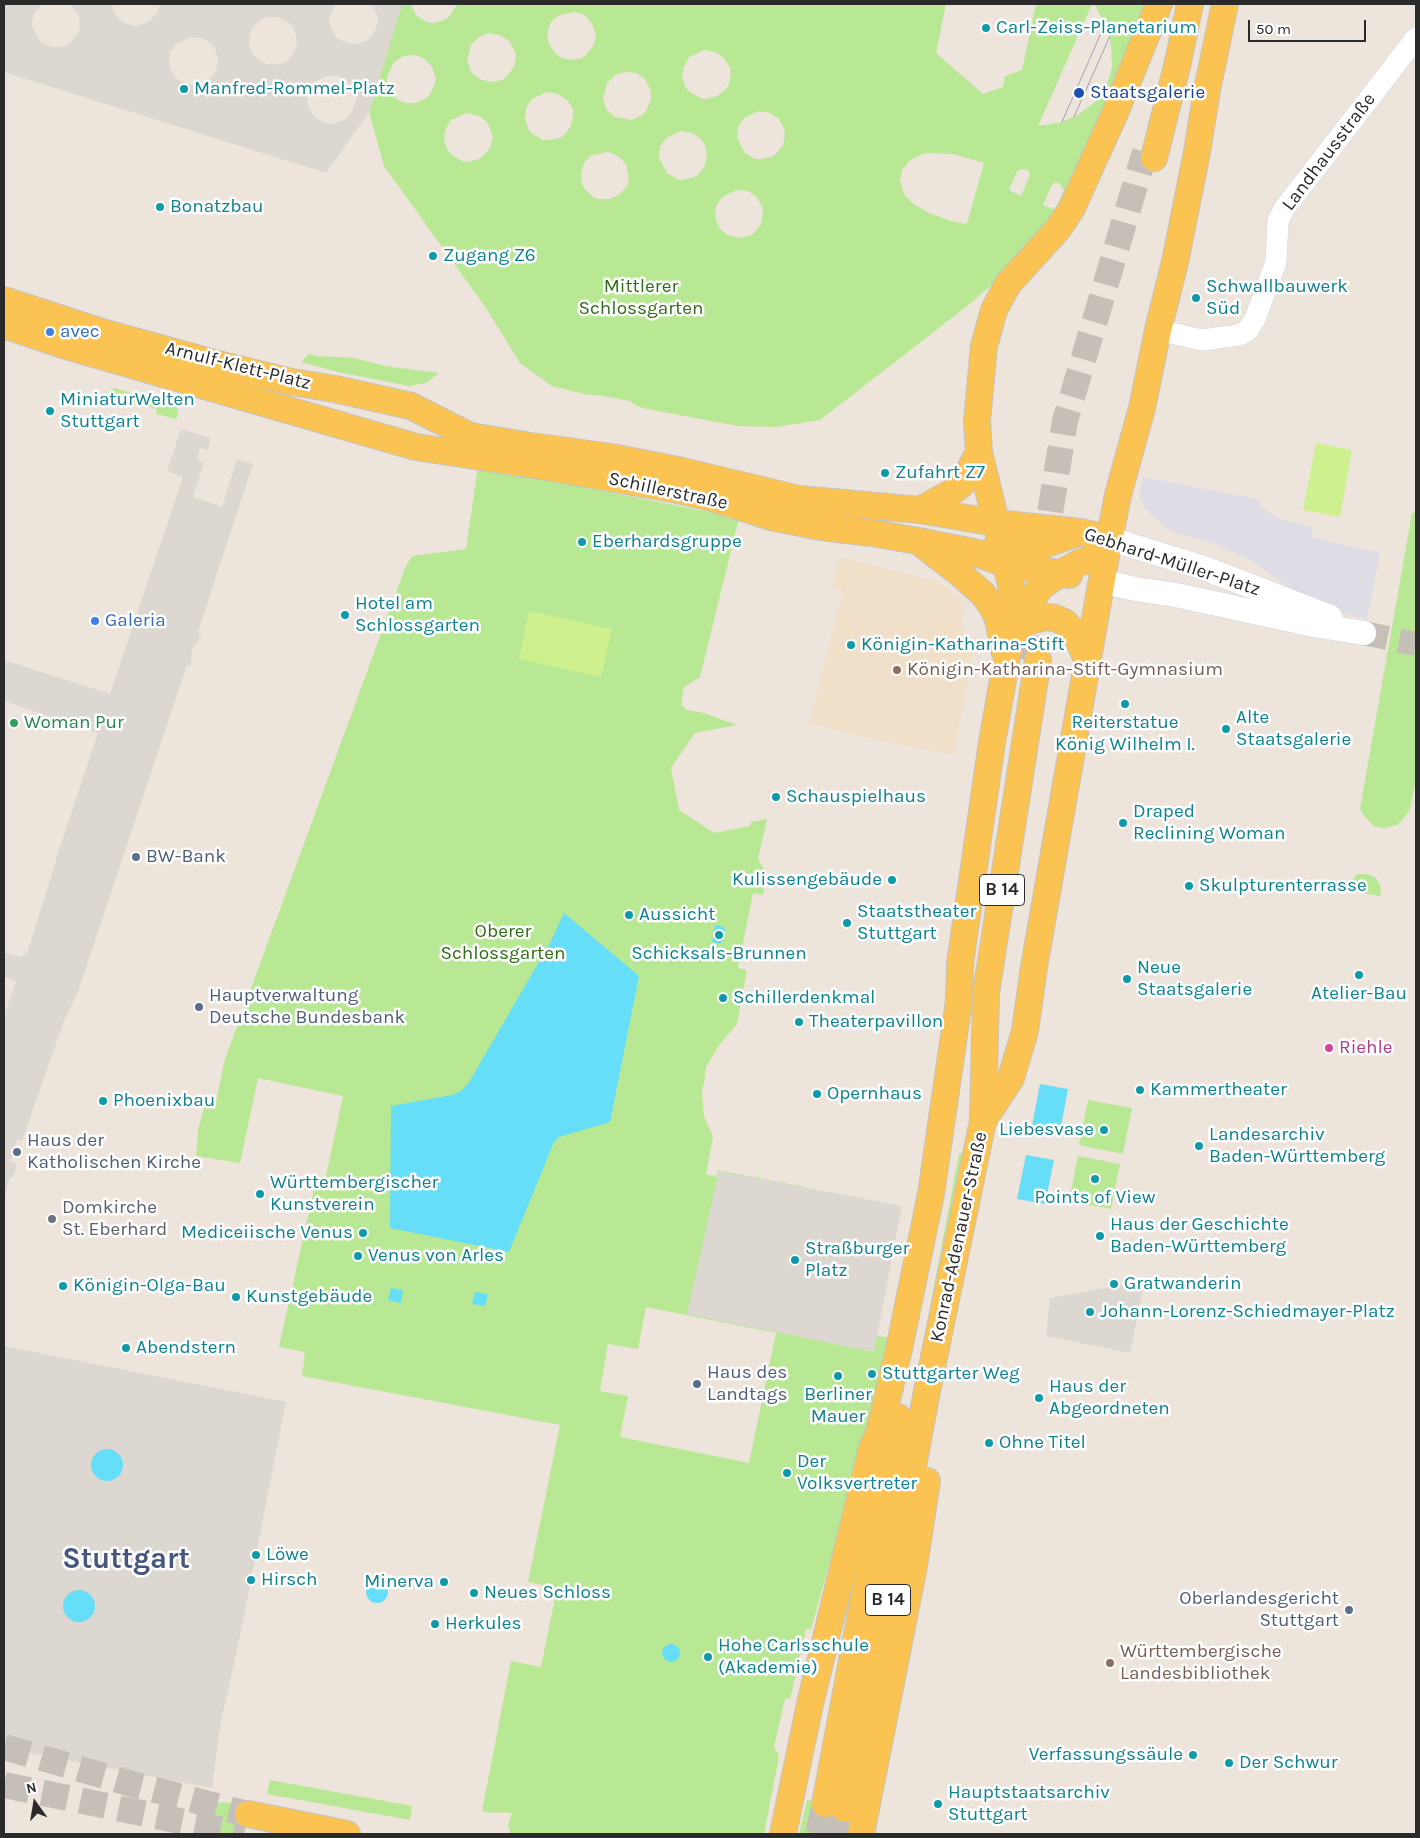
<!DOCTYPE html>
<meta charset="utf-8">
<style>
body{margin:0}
#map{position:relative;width:1420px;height:1838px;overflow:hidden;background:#ede4db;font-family:Karla,sans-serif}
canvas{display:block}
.frame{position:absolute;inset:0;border:5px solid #2a2a2a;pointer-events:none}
.north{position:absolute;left:10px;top:1778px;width:50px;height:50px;-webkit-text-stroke:4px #fff;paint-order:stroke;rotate:347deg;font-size:14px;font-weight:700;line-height:20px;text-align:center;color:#2a2a2a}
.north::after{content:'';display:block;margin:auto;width:18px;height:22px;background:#2a2a2a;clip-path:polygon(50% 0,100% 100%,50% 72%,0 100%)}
.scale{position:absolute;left:1248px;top:20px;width:118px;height:22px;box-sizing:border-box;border:2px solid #2a2a2a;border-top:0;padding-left:6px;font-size:15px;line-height:18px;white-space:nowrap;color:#2a2a2a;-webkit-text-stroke:4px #fff;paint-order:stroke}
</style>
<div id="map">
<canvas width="1420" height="1838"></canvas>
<div class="frame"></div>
<div class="north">N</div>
<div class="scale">50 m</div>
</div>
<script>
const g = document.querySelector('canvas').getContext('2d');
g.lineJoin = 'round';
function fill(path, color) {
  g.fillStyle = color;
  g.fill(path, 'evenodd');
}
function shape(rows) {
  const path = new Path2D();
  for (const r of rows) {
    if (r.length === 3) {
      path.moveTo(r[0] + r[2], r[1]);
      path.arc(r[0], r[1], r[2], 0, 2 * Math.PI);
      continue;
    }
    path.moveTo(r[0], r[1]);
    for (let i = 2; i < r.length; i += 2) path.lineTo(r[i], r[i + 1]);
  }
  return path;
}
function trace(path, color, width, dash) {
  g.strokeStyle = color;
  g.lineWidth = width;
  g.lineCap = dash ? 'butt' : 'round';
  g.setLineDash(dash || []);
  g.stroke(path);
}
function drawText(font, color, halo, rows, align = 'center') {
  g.font = font + ' Karla,sans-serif';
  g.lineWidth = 5;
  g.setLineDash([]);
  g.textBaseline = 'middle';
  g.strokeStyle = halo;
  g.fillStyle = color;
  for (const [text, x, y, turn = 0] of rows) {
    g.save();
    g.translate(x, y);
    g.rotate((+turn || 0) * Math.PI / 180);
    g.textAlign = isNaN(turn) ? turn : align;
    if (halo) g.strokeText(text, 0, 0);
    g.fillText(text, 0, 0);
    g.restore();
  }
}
fill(shape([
 [1143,477,1261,500,1260,506,1281,520,1313,527,1311,537,1346,546,1380,552,1367,619,1347,615,1292,590,1252,561,1216,544,1176,533,1164,526,1145,509,1139,496]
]), '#dedce5');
fill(shape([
 [840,557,939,582,961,599,963,635,977,638,953,755,859,736,809,723,843,591,833,587]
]), '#f0e0c9');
fill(shape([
 [402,4,410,4,417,16,427,22,433,23,444,20,449,17,457,4,946,4,936,53,983,94,1003,87,1005,76,1022,70,1036,4,1092,4,1038,126,1062,122,1078,115,1095,102,1107,84,1112,67,1111,45,1107,27,1094,4,1152,4,1064,206,1006,272,971,303,820,420,776,427,738,426,647,409,637,406,630,401,603,396,584,394,552,386,520,363,486,308,384,166,369,112],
 [575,12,585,15,592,24,596,34,595,40,593,46,587,54,582,58,570,60,560,57,555,53,549,44,547,33,551,22,559,15],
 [489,33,500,35,509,41,515,51,516,56,514,67,507,76,502,80,491,82,480,79,475,76,471,71,467,60,471,45,479,37],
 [704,50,715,52,724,58,730,68,731,73,729,84,726,89,717,96,706,99,700,98,690,92,686,88,682,77,684,67,689,57],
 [415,55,425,59,432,67,436,78,435,84,430,94,427,98,416,103,405,103,399,100,391,93,387,82,387,77,394,62,404,56],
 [625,72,636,73,645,79,650,89,651,95,651,100,646,111,642,115,632,120,615,117,607,110,603,99,607,83,615,75],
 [547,92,558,94,567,100,573,109,573,115,571,126,564,135,560,138,548,140,543,140,533,134,529,130,525,119,526,108,532,99],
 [759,111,770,113,779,119,784,128,785,134,783,145,776,154,772,157,760,159,755,159,745,153,737,138,738,127,744,118],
 [466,113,477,115,486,121,489,126,493,137,490,148,483,156,479,159,467,162,462,161,452,155,448,151,444,140,445,130,451,120],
 [681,131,692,133,701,139,704,143,707,154,705,165,699,174,694,177,682,180,677,179,667,173,659,158,660,147,666,138],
 [608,152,618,156,626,164,629,180,627,186,620,194,610,199,598,199,593,197,585,189,582,184,581,173,584,163,592,155],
 [925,153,953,154,984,163,967,224,951,221,929,213,912,203,904,194,900,181,902,170,910,160],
 [1022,169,1028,170,1030,175,1021,196,1009,190,1017,171],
 [1054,183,1059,183,1064,190,1055,210,1043,205,1051,186],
 [737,190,748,191,757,197,762,207,763,212,761,224,754,233,749,236,738,238,727,235,723,232,719,227,715,217,716,206,722,197],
 [310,353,316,356,354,358,385,366,439,373,426,383,409,386,338,372,301,362],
 [114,388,177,406,178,416,175,419,157,414,156,409,132,401,122,407,111,402,108,392],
 [478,466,739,518,700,677,684,687,681,705,687,710,704,713,737,725,695,733,671,768,679,810,714,833,750,826,751,822,767,819,758,859,763,867,766,878,763,895,753,893,738,968,747,970,737,1024,720,1044,706,1067,705,1077,702,1091,704,1116,713,1137,706,1174,714,1176,716,1178,718,1170,805,1187,780,1318,889,1338,852,1484,811,1629,806,1629,790,1699,785,1698,774,1747,779,1756,764,1834,511,1834,508,1825,512,1813,498,1812,492,1813,482,1811,511,1661,541,1667,557,1588,528,1582,560,1425,302,1376,305,1352,279,1347,316,1180,325,1181,343,1096,258,1078,240,1163,196,1156,198,1130,206,1101,216,1103,224,1062,405,568,412,556,466,549],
 [646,1307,776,1333,749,1463,620,1437,628,1396,600,1391,608,1344,638,1349],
 [1412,513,1416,513,1416,779,1410,809,1404,818,1397,825,1384,828,1374,826,1364,816,1360,809],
 [1358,874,1367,874,1375,877,1380,885,1381,896,1346,891,1349,882],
 [1088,1100,1132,1108,1123,1154,1079,1145],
 [962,1153,966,1154,916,1382,959,1154],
 [1078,1156,1120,1164,1111,1209,1069,1201],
 [270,1780,412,1806,410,1820,267,1794],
 [807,1800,859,1812,855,1834,799,1834],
 [223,1802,250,1807,244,1834,210,1834,201,1829,199,1815,206,1805]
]), '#b8e893');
fill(shape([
 [1316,443,1352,450,1340,517,1303,510],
 [529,611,612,629,601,677,519,659]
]), '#cff08e');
fill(shape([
 [4,4,42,4,33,15,32,26,34,31,40,41,50,46,55,47,67,45,71,42,78,33,80,27,79,16,71,4,112,4,113,10,119,19,124,23,135,26,146,23,151,20,158,11,160,4,207,4,215,5,224,4,336,4,329,17,331,28,337,38,347,43,353,44,364,42,369,39,376,29,378,18,372,4,402,4,369,112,326,173,4,72],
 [276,17,291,24,296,34,297,45,292,55,288,60,283,63,272,65,266,64,256,58,250,49,249,38,252,28,260,20,265,18],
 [191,37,202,38,211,44,215,49,218,60,216,71,209,80,204,83,193,85,187,84,177,79,173,75,169,64,170,53,176,44],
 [329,75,340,77,349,83,355,92,356,98,353,109,347,118,342,121,331,124,325,123,315,117,309,108,307,102,308,91,314,82],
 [181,429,211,438,208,450,200,448,197,459,204,463,193,497,222,507,237,459,253,464,198,632,202,634,192,649,191,666,187,665,78,992,64,1021,22,1141,17,1140,10,1161,17,1164,13,1178,10,1177,4,1199,4,1016,16,981,4,977,4,952,19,957,23,956,28,951,61,844,98,733,4,701,4,660,110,694,183,477,167,471],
 [719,1171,902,1206,874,1352,687,1314],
 [1145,1281,1139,1307,1134,1306,1131,1317,1137,1319,1130,1353,1046,1336,1050,1298],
 [4,1346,286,1402,239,1641,220,1726,212,1788,4,1748]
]), '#ddd7d2');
fill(shape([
 [564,913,639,976,610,1122,559,1137,554,1142,509,1252,390,1228,391,1106,452,1095,461,1091,468,1084,551,941],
 [715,925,721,926,725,929,723,940,720,944,712,942],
 [1040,1084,1068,1089,1060,1132,1032,1126],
 [1026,1155,1054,1160,1045,1204,1017,1199],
 [391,1288,403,1290,401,1303,388,1300],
 [475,1292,488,1294,485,1306,472,1304],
 [107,1465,16],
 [377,1592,11],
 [79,1606,16],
 [671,1653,9]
]), '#66def7');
trace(shape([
 [1364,633,1416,644]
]), '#c6bfb8', 24, [24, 12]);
trace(shape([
 [1044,550,1065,421,1145,152],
 [1026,660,1035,601],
 [4,1747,132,1784,248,1814],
 [4,1785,244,1834],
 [818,1834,825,1804],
 [840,1834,845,1809]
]), '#c6bfb8', 26, [26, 13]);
const tertiary = shape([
 [1158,330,1202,340,1239,335,1248,330,1255,319,1276,262,1278,221,1284,209,1416,38]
]);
const secondary = shape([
 [1110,539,1204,568,1330,617],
 [1101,581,1135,589,1176,595,1314,625,1364,633]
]);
const primary = shape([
 [1154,158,1178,62,1190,4],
 [4,300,102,332,214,363,292,382,335,389,411,406,470,436,531,446,611,457,678,470,799,499,920,510,996,523,1080,532,1110,539],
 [4,325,63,345,416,447,547,467,678,490,712,498,771,517,821,527,872,533,918,541,973,552,1006,564,1069,575],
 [920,510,949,494,962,484,979,452],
 [923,545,958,572,983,594,991,605,998,618,1004,650],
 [991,551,1037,547,1075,534],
 [1015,622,1011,584,979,452,977,421,984,346,994,310,1008,284,1058,229,1072,208,1115,113,1159,4],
 [1011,635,1026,622,1046,617,1055,618,1064,622,1075,633,1088,661],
 [983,1121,1011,1078,1025,1031,1034,967,1106,556,1118,495,1142,408,1158,330,1175,262,1197,152,1207,90,1225,4],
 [825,1804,898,1417],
 [845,1809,888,1601,927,1391,983,1121,986,993,1038,660],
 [248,1814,347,1834],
 [783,1834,810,1704,872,1448,879,1433,899,1349,931,1194,959,1001,960,964,992,742,1011,635,1015,622,1022,610,1042,586,1059,574,1081,562,1106,556],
 [861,1834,914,1566,927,1481]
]);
trace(tertiary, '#d0d6e4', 22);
trace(secondary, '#d0d6e4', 25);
trace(primary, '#c3c3c3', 28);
trace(tertiary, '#fff', 21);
trace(secondary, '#fff', 24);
trace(primary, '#fbc452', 26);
trace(shape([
 [1074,117,1110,36],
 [1062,122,1105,24]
]), '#9da3b6', 1);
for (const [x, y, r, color] of [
 [986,28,5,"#0f9aa8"],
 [184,89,5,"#0f9aa8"],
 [1079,93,6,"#1a4fb4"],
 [160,207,5,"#0f9aa8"],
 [433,256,5,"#0f9aa8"],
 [1196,298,5,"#0f9aa8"],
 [50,332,5,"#3f7fe0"],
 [50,411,5,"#0f9aa8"],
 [885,473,5,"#0f9aa8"],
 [582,542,5,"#0f9aa8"],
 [345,615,5,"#0f9aa8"],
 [95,621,5,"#3f7fe0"],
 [851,645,5,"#0f9aa8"],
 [897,670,5,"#8d6e63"],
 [1125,704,5,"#0f9aa8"],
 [14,723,5,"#2e9e5b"],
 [1226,729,5,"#0f9aa8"],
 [776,797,5,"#0f9aa8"],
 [1123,823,5,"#0f9aa8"],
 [136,857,5,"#5c6f8a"],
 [892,880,5,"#0f9aa8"],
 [1189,886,5,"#0f9aa8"],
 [629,915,5,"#0f9aa8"],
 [847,923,5,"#0f9aa8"],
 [719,935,5,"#0f9aa8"],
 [1359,975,5,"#0f9aa8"],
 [1127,979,5,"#0f9aa8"],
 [723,998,5,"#0f9aa8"],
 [199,1007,5,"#5c6f8a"],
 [799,1022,5,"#0f9aa8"],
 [1329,1048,5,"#d1479c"],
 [1140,1090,5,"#0f9aa8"],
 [817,1094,5,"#0f9aa8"],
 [103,1101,5,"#0f9aa8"],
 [1104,1130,5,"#0f9aa8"],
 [1199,1146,5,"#0f9aa8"],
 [17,1152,5,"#5c6f8a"],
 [1095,1179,5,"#0f9aa8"],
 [260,1194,5,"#0f9aa8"],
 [52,1219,5,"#6b7280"],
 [363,1233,5,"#0f9aa8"],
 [1100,1236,5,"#0f9aa8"],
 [358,1256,5,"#0f9aa8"],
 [795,1260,5,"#0f9aa8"],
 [1114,1284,5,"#0f9aa8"],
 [63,1286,5,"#0f9aa8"],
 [236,1297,5,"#0f9aa8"],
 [1090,1312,5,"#0f9aa8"],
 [126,1348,5,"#0f9aa8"],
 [872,1374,5,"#0f9aa8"],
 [838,1376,5,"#0f9aa8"],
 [697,1384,5,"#5c6f8a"],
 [1039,1398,5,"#0f9aa8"],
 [989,1443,5,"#0f9aa8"],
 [787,1473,5,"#0f9aa8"],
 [256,1555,5,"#0f9aa8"],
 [251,1580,5,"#0f9aa8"],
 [444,1582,5,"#0f9aa8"],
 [474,1593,5,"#0f9aa8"],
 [1349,1610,5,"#5c6f8a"],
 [435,1624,5,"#0f9aa8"],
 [708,1657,5,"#0f9aa8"],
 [1110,1663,5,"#8d6e63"],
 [1193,1755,5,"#0f9aa8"],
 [1229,1763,5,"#0f9aa8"],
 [938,1804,5,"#0f9aa8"]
]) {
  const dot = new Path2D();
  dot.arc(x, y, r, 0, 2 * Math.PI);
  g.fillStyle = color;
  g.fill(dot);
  trace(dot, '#fff', 2);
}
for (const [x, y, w] of [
 [1002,890,45],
 [888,1600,45]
]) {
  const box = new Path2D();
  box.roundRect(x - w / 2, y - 15.5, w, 31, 4);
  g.fillStyle = '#fff';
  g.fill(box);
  trace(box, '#2a2a2a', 1);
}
drawText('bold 18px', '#2a2a2a', null, [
 ["B 14",1002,890],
 ["B 14",888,1600]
]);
drawText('19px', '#0d838f', '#fff', [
 ["Carl-Zeiss-Planetarium",996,28],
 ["Manfred-Rommel-Platz",194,89],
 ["Bonatzbau",170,207],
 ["Zugang Z6",443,256],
 ["Schwallbauwerk",1206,287],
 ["Süd",1206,309],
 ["MiniaturWelten",60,400],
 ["Stuttgart",60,422],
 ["Zufahrt Z7",895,473],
 ["Eberhardsgruppe",592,542],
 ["Hotel am",355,604],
 ["Schlossgarten",355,626],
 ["Königin-Katharina-Stift",861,645],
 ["Alte",1236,718],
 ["Staatsgalerie",1236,740],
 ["Reiterstatue",1125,723,"center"],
 ["König Wilhelm I.",1125,745,"center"],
 ["Schauspielhaus",786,797],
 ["Draped",1133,812],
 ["Reclining Woman",1133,834],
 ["Kulissengebäude",882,880,"right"],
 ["Skulpturenterrasse",1199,886],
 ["Staatstheater",857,912],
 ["Stuttgart",857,934],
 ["Aussicht",639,915],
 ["Schicksals-Brunnen",719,954,"center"],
 ["Neue",1137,968],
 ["Staatsgalerie",1137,990],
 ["Atelier-Bau",1359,994,"center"],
 ["Schillerdenkmal",733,998],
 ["Theaterpavillon",809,1022],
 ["Kammertheater",1150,1090],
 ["Opernhaus",827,1094],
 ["Phoenixbau",113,1101],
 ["Liebesvase",1094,1130,"right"],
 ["Landesarchiv",1209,1135],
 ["Baden-Württemberg",1209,1157],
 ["Württembergischer",270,1183],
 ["Kunstverein",270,1205],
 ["Points of View",1095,1198,"center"],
 ["Haus der Geschichte",1110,1225],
 ["Baden-Württemberg",1110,1247],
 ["Mediceiische Venus",353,1233,"right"],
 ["Straßburger",805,1249],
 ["Platz",805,1271],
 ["Venus von Arles",368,1256],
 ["Gratwanderin",1124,1284],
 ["Königin-Olga-Bau",73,1286],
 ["Kunstgebäude",246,1297],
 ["Johann-Lorenz-Schiedmayer-Platz",1100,1312],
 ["Abendstern",136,1348],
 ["Stuttgarter Weg",882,1374],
 ["Haus der",1049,1387],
 ["Abgeordneten",1049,1409],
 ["Berliner",838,1395,"center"],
 ["Mauer",838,1417,"center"],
 ["Ohne Titel",999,1443],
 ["Der",797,1462],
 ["Volksvertreter",797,1484],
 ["Löwe",266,1555],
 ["Hirsch",261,1580],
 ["Minerva",434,1582,"right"],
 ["Neues Schloss",484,1593],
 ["Herkules",445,1624],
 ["Hohe Carlsschule",718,1646],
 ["(Akademie)",718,1668],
 ["Verfassungssäule",1183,1755,"right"],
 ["Der Schwur",1239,1763],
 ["Hauptstaatsarchiv",948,1793],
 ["Stuttgart",948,1815]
], 'left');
drawText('19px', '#164399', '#fff', [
 ["Staatsgalerie",1090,93]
], 'left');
drawText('19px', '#2a2a2a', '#fff', [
 ["Landhausstraße",1329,152,-53],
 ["Arnulf-Klett-Platz",238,366,14],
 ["Schillerstraße",668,491,12],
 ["Gebhard-Müller-Platz",1172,562,18],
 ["Konrad-Adenauer-Straße",959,1237,-78]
]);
drawText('19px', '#2f6c15', '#fff', [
 ["Mittlerer",641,287],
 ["Schlossgarten",641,309],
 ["Oberer",503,932],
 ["Schlossgarten",503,954]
]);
drawText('19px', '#366cbe', '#fff', [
 ["avec",60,332],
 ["Galeria",105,621]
], 'left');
drawText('19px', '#785e54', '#fff', [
 ["Königin-Katharina-Stift-Gymnasium",907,670],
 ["Württembergische",1120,1652],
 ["Landesbibliothek",1120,1674]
], 'left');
drawText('19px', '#27864d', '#fff', [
 ["Woman Pur",24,723]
], 'left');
drawText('19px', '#4e5e75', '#fff', [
 ["BW-Bank",146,857],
 ["Hauptverwaltung",209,996],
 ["Deutsche Bundesbank",209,1018],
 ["Haus der",27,1141],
 ["Katholischen Kirche",27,1163],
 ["Haus des",707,1373],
 ["Landtags",707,1395],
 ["Oberlandesgericht",1339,1599,"right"],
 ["Stuttgart",1339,1621,"right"]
], 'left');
drawText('19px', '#b23c85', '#fff', [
 ["Riehle",1339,1048]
], 'left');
drawText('19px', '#5b616d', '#fff', [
 ["Domkirche",62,1208],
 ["St. Eberhard",62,1230]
], 'left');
drawText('bold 29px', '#47567e', '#fff', [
 ["Stuttgart",126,1560]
]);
</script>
